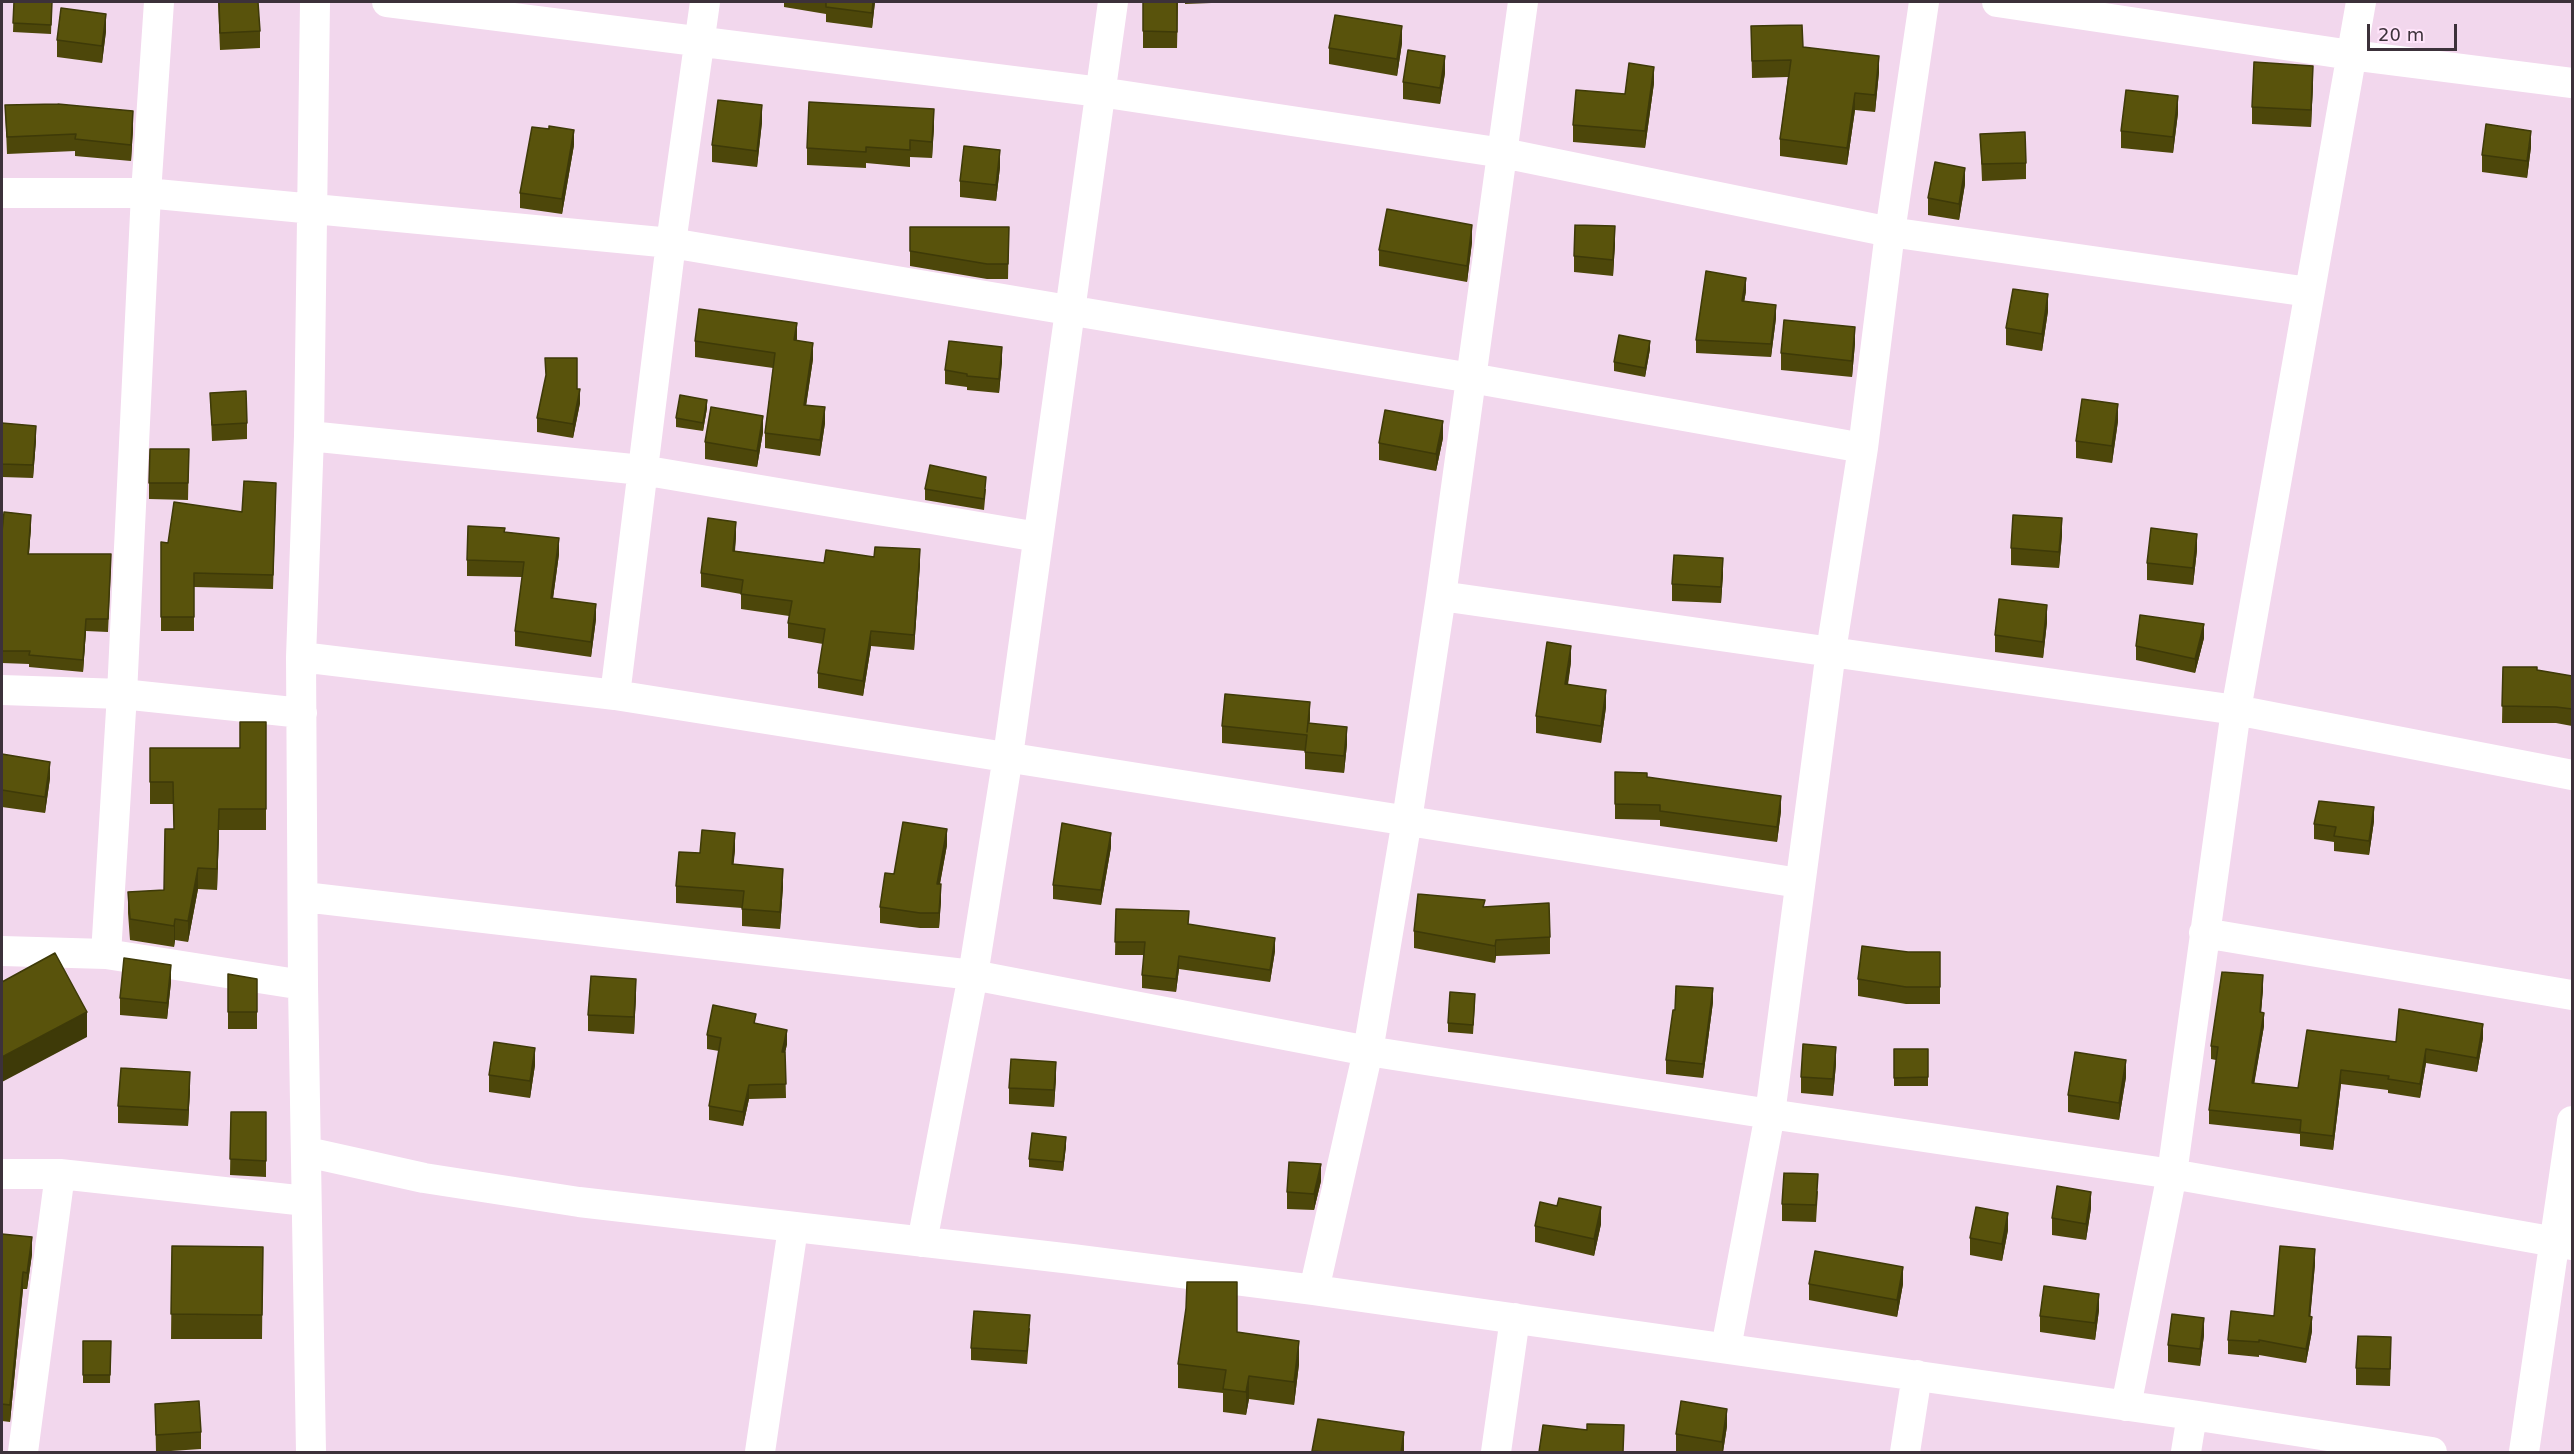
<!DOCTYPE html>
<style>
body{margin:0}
#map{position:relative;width:2574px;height:1454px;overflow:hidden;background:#f2d7ed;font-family:"DejaVu Sans",sans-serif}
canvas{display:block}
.frame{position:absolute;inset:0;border:3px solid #3c313a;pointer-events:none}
.scale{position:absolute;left:2367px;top:24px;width:90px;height:27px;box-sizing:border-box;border:3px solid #3c313a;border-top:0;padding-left:8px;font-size:18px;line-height:21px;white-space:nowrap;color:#3c313a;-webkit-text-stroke:4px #ffe4fa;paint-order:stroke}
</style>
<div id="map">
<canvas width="2574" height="1454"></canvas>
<div class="frame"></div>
<div class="scale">20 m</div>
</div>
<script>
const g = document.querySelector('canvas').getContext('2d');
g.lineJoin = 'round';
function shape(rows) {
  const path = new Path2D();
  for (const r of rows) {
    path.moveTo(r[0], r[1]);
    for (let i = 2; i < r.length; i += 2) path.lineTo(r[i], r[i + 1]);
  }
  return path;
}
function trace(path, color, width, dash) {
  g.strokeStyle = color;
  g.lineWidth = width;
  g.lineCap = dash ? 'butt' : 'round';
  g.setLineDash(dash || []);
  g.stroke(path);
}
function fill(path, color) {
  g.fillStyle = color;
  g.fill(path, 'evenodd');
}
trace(shape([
 [387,2,1100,92,1503,153,1890,232,2309,292],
 [1997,2,2351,55,2572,83],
 [2,193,146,193,671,243,1471,378,1863,448],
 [309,436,642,470,1038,537],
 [1441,596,2236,710,2572,775],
 [301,657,615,695,1799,883],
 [2,690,122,694,302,713],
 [615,695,671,243,705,2],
 [304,897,973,975,1368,1051,1770,1114,2172,1174,2572,1245],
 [2204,933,2572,995],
 [2,951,106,954,303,985],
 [106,954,122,694,146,193,159,2],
 [307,1152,424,1178,579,1202,1072,1259,1314,1290,2192,1415,2432,1452],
 [2,1174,60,1174,306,1201],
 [922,1242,973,975,1008,756,1113,2],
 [1314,1290,1368,1051,1407,820,1441,596,1523,2],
 [1726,1348,1770,1114,1831,651,1863,448,1890,232,1924,2],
 [2126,1406,2172,1174,2236,710,2361,2],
 [23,1452,60,1174],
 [311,1452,303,985,301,657,309,436,315,2],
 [760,1452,793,1228],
 [1496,1452,1515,1318],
 [1905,1452,1917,1375],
 [2186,1452,2192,1415],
 [2524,1452,2572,1121]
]), '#fff', 30);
fill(shape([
 [14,2,52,2,51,34,13,32],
 [218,2,260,31,260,48,220,50],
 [784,2,875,2,872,28,826,22,826,14,784,7],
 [1143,2,1178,2,1177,48,1143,48],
 [1185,2,1238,2,1185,4],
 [1751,26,1803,47,1879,72,1875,112,1855,110,1847,165,1780,156,1780,139,1788,77,1752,78],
 [106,31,102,63,57,57,57,40],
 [1402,43,1397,76,1329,64,1329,48],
 [1445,73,1440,104,1403,99,1403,82],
 [1654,83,1645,148,1573,142,1573,125,1625,94],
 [2313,83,2311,127,2252,124,2252,107],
 [5,105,133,128,131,161,75,156,75,151,7,154],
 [2178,113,2173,153,2121,148,2121,131],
 [762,122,757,167,712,162,712,145],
 [934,126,932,158,910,157,910,167,866,163,866,168,807,165,807,148],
 [1980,134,2026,163,2026,179,1982,181],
 [574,145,562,214,520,208,520,193],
 [2531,147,2527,178,2482,172,2482,155],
 [1000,167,996,201,960,197,960,181],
 [1965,184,1959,220,1928,215,1928,198],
 [910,227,1009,227,1008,279,987,279,910,266],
 [1472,242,1467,282,1379,266,1379,250],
 [1615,243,1613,276,1574,272,1574,256],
 [1746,291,1744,302,1776,318,1771,357,1696,353,1696,340],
 [2048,311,2042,351,2006,345,2006,328],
 [695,341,796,341,813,359,806,405,825,423,820,456,765,448,765,433,773,368,695,357],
 [1855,343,1852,377,1781,370,1781,353],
 [1650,349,1645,377,1614,371,1614,362],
 [1002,361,999,393,967,390,967,387,945,384,945,370],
 [577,389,580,403,573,438,537,432,537,418],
 [210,393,247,423,247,439,212,441],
 [707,408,703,431,676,427,676,418],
 [2118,421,2112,463,2076,458,2076,441],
 [2,423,36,440,33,478,2,477],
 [763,432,757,467,705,459,705,442],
 [1443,438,1436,471,1379,460,1379,443],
 [189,449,188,500,149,499,149,483],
 [925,489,986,489,984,510,925,500],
 [276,496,273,589,194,587,194,631,161,631,161,542,168,543],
 [31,527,29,554,111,567,108,632,86,631,83,672,29,667,29,664,2,663,2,532],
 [505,532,559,554,553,598,596,619,591,657,515,646,515,631,522,577,467,576,467,560],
 [2062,535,2059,568,2011,565,2011,548],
 [736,537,735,551,824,563,920,564,914,650,871,646,863,696,818,688,818,673,823,644,788,638,788,623,789,616,741,609,741,594,701,587,701,573],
 [2197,550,2193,585,2147,580,2147,563],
 [1723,574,1721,603,1672,601,1672,584],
 [2047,622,2043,658,1995,652,1995,635],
 [2204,638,2195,673,2136,660,2136,646],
 [1571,662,1568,685,1606,707,1601,743,1536,733,1536,716],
 [2503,667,2537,670,2572,676,2572,726,2556,723,2502,723],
 [1310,719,1309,723,1347,744,1344,773,1305,769,1305,751,1222,743,1222,726],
 [266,722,266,830,219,830,217,890,198,889,188,942,175,940,174,947,130,940,128,913,128,892,164,890,174,829,173,804,150,804,150,748,240,748],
 [2,754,50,778,45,813,2,807],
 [1615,772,1647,777,1781,811,1777,842,1660,826,1660,820,1615,819],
 [2374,821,2369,855,2334,851,2334,842,2314,839,2314,824],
 [947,845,940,884,941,900,939,928,920,928,880,923,880,907,894,874],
 [1111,847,1101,905,1053,899,1053,885],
 [735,850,733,864,783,886,780,929,742,926,742,908,676,903,676,886,700,853],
 [1485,907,1550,937,1550,954,1496,956,1495,963,1414,948,1414,931],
 [1116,909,1189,925,1275,951,1270,982,1179,969,1176,992,1142,988,1142,975,1144,955,1115,955],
 [1908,952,1940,952,1940,1004,1906,1004,1858,996,1858,979],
 [228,974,257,979,257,1029,228,1029],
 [171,982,167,1019,120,1015,120,998],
 [2263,989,2261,1012,2264,1026,2254,1083,2298,1088,2396,1042,2483,1038,2477,1072,2426,1063,2420,1098,2388,1093,2388,1090,2341,1084,2333,1150,2300,1146,2300,1134,2209,1124,2209,1110,2216,1060,2211,1059,2211,1046],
 [636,995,634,1034,588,1031,588,1015],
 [1713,1002,1703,1078,1666,1074,1666,1060,1675,1010],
 [1475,1003,1473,1034,1448,1032,1448,1023],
 [756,1023,787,1044,785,1053,786,1098,749,1099,743,1126,709,1120,709,1106,719,1051,707,1049,707,1035],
 [1894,1049,1928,1049,1928,1086,1894,1086],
 [1836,1064,1833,1096,1801,1093,1801,1077],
 [535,1065,530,1098,489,1092,489,1075],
 [2126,1077,2119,1120,2068,1112,2068,1095],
 [1056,1078,1054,1107,1009,1104,1009,1088],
 [190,1089,188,1126,118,1123,118,1106],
 [231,1112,266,1112,266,1177,230,1175],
 [1066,1146,1063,1171,1029,1167,1029,1159],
 [1321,1181,1314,1210,1287,1209,1287,1192],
 [1818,1191,1816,1222,1782,1221,1782,1204],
 [2091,1208,2086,1240,2052,1235,2052,1218],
 [1601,1224,1594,1256,1535,1242,1535,1226],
 [2008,1230,2002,1261,1970,1255,1970,1238],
 [2,1234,32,1254,27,1289,23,1289,10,1422,2,1421],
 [172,1246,263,1247,262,1339,171,1339],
 [2315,1264,2310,1317,2312,1331,2306,1363,2259,1355,2259,1357,2228,1354,2228,1340,2274,1316],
 [1809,1284,1903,1284,1897,1317,1809,1300],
 [2099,1310,2095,1340,2040,1332,2040,1316],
 [1030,1328,1027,1364,971,1360,971,1348],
 [1237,1332,1299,1364,1294,1405,1249,1399,1246,1415,1223,1412,1223,1393,1178,1388,1178,1364],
 [2204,1335,2200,1366,2168,1362,2168,1345],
 [83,1341,111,1341,110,1383,83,1383],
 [2391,1354,2390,1386,2356,1385,2356,1368],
 [155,1404,201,1432,201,1449,156,1452],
 [1727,1426,1723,1452,1684,1452,1676,1451,1676,1434]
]), '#4d470a');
fill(shape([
 [873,2,875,2,872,28,872,13],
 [106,14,106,31,102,63,102,46],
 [1402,26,1402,43,1397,76,1397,59],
 [1445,56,1445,73,1440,104,1440,88],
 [1879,56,1879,72,1875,112,1875,95],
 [2313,66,2313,83,2311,127,2311,110],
 [1654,67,1654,83,1645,148,1645,131],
 [1855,93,1855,110,1847,165,1847,148],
 [2178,96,2178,113,2173,153,2173,137],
 [762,105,762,122,757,167,757,151],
 [934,109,934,126,932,158,932,142],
 [133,111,133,128,131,161,131,145],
 [574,130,574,145,562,214,562,199],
 [2531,131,2531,147,2527,178,2527,161],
 [1000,150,1000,167,996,201,996,185],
 [1965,168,1965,184,1959,220,1959,204],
 [1472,225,1472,242,1467,282,1467,266],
 [1615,226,1615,243,1613,276,1613,260],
 [1746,278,1746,291,1742,314,1742,301],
 [2048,294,2048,311,2042,351,2042,334],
 [1776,305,1776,318,1771,357,1771,344],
 [797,323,797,339,794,356,794,340],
 [1855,327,1855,343,1852,377,1852,361],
 [1650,341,1650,349,1645,377,1645,368],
 [813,343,813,359,804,420,804,405],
 [1002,347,1002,361,999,393,999,379],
 [580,389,580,403,573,438,573,424],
 [707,400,707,408,703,431,703,423],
 [2118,404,2118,421,2112,463,2112,446],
 [825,407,825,423,820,456,820,440],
 [763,416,763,432,757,467,757,451],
 [1443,421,1443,438,1436,471,1436,454],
 [36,426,36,440,33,478,33,465],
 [31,515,31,527,28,566,28,554],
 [2062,518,2062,535,2059,568,2059,552],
 [736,522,736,537,733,566,733,551],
 [2197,534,2197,550,2193,585,2193,568],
 [559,538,559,554,551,613,551,598],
 [920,549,920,564,914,650,914,635],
 [1723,558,1723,574,1721,603,1721,587],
 [596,604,596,619,591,657,591,642],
 [2047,605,2047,622,2043,658,2043,642],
 [86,619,86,631,83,672,83,660],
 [2204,624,2204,638,2195,673,2195,659],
 [871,631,871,646,863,696,863,681],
 [1571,646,1571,662,1565,701,1565,684],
 [1606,690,1606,707,1601,743,1601,726],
 [1310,702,1310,719,1307,749,1307,732],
 [1347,727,1347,744,1344,773,1344,756],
 [50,762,50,778,45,813,45,797],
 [1781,796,1781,811,1777,842,1777,827],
 [2374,807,2374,821,2369,855,2369,841],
 [219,809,219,830,217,890,217,869],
 [947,829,947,845,937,899,937,884],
 [735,833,735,850,732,881,732,864],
 [1111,833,1111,847,1101,905,1101,890],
 [198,868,198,889,188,942,188,921],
 [783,869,783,886,780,929,780,912],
 [941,884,941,900,939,928,939,913],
 [175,919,175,940,174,947,174,926],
 [1275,938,1275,951,1270,982,1270,970],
 [1496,940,1496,956,1495,963,1495,946],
 [1179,956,1179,969,1176,992,1176,979],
 [171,965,171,982,167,1019,167,1003],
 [2263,975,2263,989,2260,1025,2260,1012],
 [636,979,636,995,634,1034,634,1017],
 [1713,988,1713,1002,1703,1078,1703,1064],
 [87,1012,87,1037,2,1082,2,1057],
 [2264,1013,2264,1026,2252,1097,2252,1083],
 [2483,1024,2483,1038,2477,1072,2477,1058],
 [787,1030,787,1044,782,1066,782,1052],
 [1836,1047,1836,1064,1833,1096,1833,1079],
 [535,1048,535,1065,530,1098,530,1081],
 [2426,1049,2426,1063,2420,1098,2420,1084],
 [2126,1060,2126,1077,2119,1120,2119,1103],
 [1056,1062,1056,1078,1054,1107,1054,1090],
 [2341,1070,2341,1084,2333,1150,2333,1136],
 [190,1072,190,1089,188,1126,188,1110],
 [749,1085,749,1099,743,1126,743,1112],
 [1066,1137,1066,1146,1063,1171,1063,1162],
 [1321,1164,1321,1181,1314,1210,1314,1194],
 [2091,1192,2091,1208,2086,1240,2086,1224],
 [1601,1207,1601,1224,1594,1256,1594,1239],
 [2008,1213,2008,1230,2002,1261,2002,1244],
 [32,1237,32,1254,27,1289,27,1273],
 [2315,1249,2315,1264,2309,1331,2309,1316],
 [1903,1267,1903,1284,1897,1317,1897,1300],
 [23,1272,23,1289,10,1422,10,1405],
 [2099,1294,2099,1310,2095,1340,2095,1323],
 [2312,1317,2312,1331,2306,1363,2306,1349],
 [2204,1318,2204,1335,2200,1366,2200,1349],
 [1299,1341,1299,1364,1294,1405,1294,1382],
 [1249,1376,1249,1399,1246,1415,1246,1392],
 [1727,1409,1727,1426,1723,1452,1722,1452,1722,1442],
 [1404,1432,1404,1452,1401,1452]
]), '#3e3a08');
const building = shape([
 [14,2,52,2,51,25,13,23,14,2],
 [219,2,258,2,260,31,220,33,219,2],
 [826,2,873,2,872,13,826,7,826,2],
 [1143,2,1177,2,1177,32,1143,31,1143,2],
 [61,8,106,14,102,46,57,40,61,8],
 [1335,15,1402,26,1397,59,1329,48,1335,15],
 [1802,25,1803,47,1879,56,1875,95,1855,93,1847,148,1780,139,1791,60,1752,61,1751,26,1802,25],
 [1408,50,1445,56,1440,88,1403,82,1408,50],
 [2254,62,2313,66,2311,110,2252,107,2254,62],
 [1629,63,1654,67,1645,131,1573,125,1576,90,1625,94,1629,63],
 [2126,90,2178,96,2173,137,2121,131,2126,90],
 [718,100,762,105,757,151,712,145,718,100],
 [809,102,934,109,932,142,910,140,910,150,866,147,866,152,807,148,809,102],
 [58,104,133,111,131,145,75,139,76,134,7,137,5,105,58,104],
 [2486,124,2531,131,2527,161,2482,155,2486,124],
 [549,126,574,130,562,199,520,193,532,127,549,129,549,126],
 [2025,132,2026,163,1982,164,1980,134,2025,132],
 [964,146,1000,150,996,185,960,181,964,146],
 [1935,162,1965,168,1959,204,1928,198,1935,162],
 [1387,209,1472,225,1467,266,1379,250,1387,209],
 [1575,225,1615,226,1613,260,1574,256,1575,225],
 [910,227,1009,227,1008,264,987,264,910,251,910,227],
 [1706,271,1746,278,1742,301,1776,305,1771,344,1696,340,1706,271],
 [2013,289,2048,294,2042,334,2006,328,2013,289],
 [699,309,797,323,794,340,813,343,804,405,825,407,820,440,765,433,775,353,695,341,699,309],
 [1784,320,1855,327,1852,361,1781,353,1784,320],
 [1619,335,1650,341,1645,368,1614,362,1619,335],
 [949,341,1002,347,999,379,967,376,967,374,945,370,949,341],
 [545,358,577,358,577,389,580,389,573,424,537,418,546,375,545,358],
 [246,391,247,423,212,425,210,393,246,391],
 [680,395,707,400,703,423,676,418,680,395],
 [2082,399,2118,404,2112,446,2076,441,2082,399],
 [711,407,763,416,757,451,705,442,711,407],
 [1385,410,1443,421,1436,454,1379,443,1385,410],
 [2,423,36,426,33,465,2,464,2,459,2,460,2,423],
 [150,449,189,449,188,483,149,483,150,449],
 [930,465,986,477,984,499,925,489,930,465],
 [244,481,276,483,273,575,194,573,194,617,161,617,161,542,168,543,174,502,242,512,244,481],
 [4,512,31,515,28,554,111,554,108,619,86,619,83,660,29,655,30,651,2,651,2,532,4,512],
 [2013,515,2062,518,2059,552,2011,548,2013,515],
 [708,518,736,522,733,551,824,563,826,550,874,557,875,547,920,549,914,635,871,631,863,681,818,673,825,629,788,623,792,601,741,594,743,580,701,573,708,518],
 [468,526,505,528,504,532,559,538,551,598,596,604,591,642,515,631,524,562,467,560,468,526],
 [2151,528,2197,534,2193,568,2147,563,2151,528],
 [1674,555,1723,558,1721,587,1672,584,1674,555],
 [1999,599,2047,605,2043,642,1995,635,1999,599],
 [2140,615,2204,624,2195,659,2136,646,2140,615],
 [1547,642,1571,646,1565,684,1606,690,1601,726,1536,716,1547,642],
 [2503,667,2537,667,2537,670,2572,676,2572,709,2556,707,2502,706,2503,667],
 [1225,694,1310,702,1307,732,1308,723,1347,727,1344,756,1305,752,1307,735,1222,726,1225,694],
 [240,722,266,722,266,809,219,809,217,869,198,868,188,921,175,919,174,926,130,919,128,892,164,890,165,829,174,829,173,782,150,782,150,748,240,748,240,722],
 [2,754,50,762,45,797,2,790,2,754],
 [1615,772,1647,773,1647,777,1781,796,1777,827,1660,811,1660,805,1615,804,1615,772],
 [2319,801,2374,807,2369,841,2334,836,2336,827,2314,824,2319,801],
 [903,822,947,829,937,884,941,884,939,913,920,913,880,907,885,873,894,874,903,822],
 [1062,823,1111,833,1101,890,1053,885,1062,823],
 [702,830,735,833,732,864,783,869,780,912,742,909,744,891,676,886,679,852,700,853,702,830],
 [1418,894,1485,900,1483,907,1549,903,1550,937,1496,940,1495,946,1414,931,1418,894],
 [1116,909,1189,911,1188,924,1275,938,1270,970,1179,956,1176,979,1142,975,1145,942,1115,942,1116,909],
 [1862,946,1908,952,1940,952,1940,987,1906,987,1858,979,1862,946],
 [55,953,87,1012,2,1057,2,982,55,953],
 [124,958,171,965,167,1003,120,998,124,958],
 [2222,972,2263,975,2260,1012,2264,1013,2252,1083,2298,1088,2307,1030,2396,1042,2399,1009,2483,1024,2477,1058,2426,1049,2420,1084,2388,1079,2389,1076,2341,1070,2333,1136,2300,1132,2301,1120,2209,1110,2218,1047,2211,1046,2222,972],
 [228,974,257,979,257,1012,228,1012,228,974],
 [591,976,636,979,634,1017,588,1015,591,976],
 [1676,986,1713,988,1703,1064,1666,1060,1673,1010,1675,1010,1676,986],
 [1450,992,1475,994,1473,1025,1448,1023,1450,992],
 [713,1005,756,1014,754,1023,787,1030,782,1052,785,1052,786,1084,749,1085,743,1112,709,1106,721,1038,707,1035,713,1005],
 [494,1042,535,1048,530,1081,489,1075,494,1042],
 [1803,1044,1836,1047,1833,1079,1801,1077,1803,1044],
 [1894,1049,1928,1049,1928,1077,1894,1078,1894,1049],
 [2075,1052,2126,1060,2119,1103,2068,1095,2075,1052],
 [1011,1059,1056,1062,1054,1090,1009,1088,1011,1059],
 [121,1068,190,1072,188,1110,118,1106,121,1068],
 [231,1112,266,1112,266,1161,230,1159,231,1112],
 [1032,1133,1066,1137,1063,1162,1029,1159,1032,1133],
 [1289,1162,1321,1164,1314,1194,1287,1192,1289,1162],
 [1784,1173,1818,1174,1816,1205,1782,1204,1784,1173],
 [2057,1186,2091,1192,2086,1224,2052,1218,2057,1186],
 [1559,1198,1601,1207,1594,1239,1535,1226,1540,1202,1557,1206,1559,1198],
 [1976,1207,2008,1213,2002,1244,1970,1238,1976,1207],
 [2,1234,32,1237,27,1273,23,1272,10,1405,2,1404,2,1234],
 [172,1246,263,1247,262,1315,171,1314,172,1246],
 [2280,1246,2315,1249,2309,1316,2312,1317,2306,1349,2259,1340,2259,1342,2228,1340,2231,1311,2274,1316,2280,1246],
 [1815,1251,1903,1267,1897,1300,1809,1284,1815,1251],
 [1187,1282,1237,1282,1237,1332,1299,1341,1294,1382,1249,1376,1246,1392,1223,1389,1226,1370,1178,1364,1186,1308,1187,1282],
 [2044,1286,2099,1294,2095,1323,2040,1316,2044,1286],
 [974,1311,1030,1315,1027,1351,971,1348,974,1311],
 [2172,1314,2204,1318,2200,1349,2168,1345,2172,1314],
 [2358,1336,2391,1337,2390,1369,2356,1368,2358,1336],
 [83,1341,111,1341,110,1375,83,1375,83,1341],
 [199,1401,201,1432,156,1435,155,1404,199,1401],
 [1681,1401,1727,1409,1722,1442,1676,1434,1681,1401],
 [1318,1419,1404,1432,1401,1452,1326,1452,1312,1451,1318,1419],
 [1587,1424,1624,1425,1623,1452,1539,1452,1543,1425,1587,1430,1587,1424]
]);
fill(building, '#59530c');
trace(building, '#3e3a08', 1.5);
</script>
